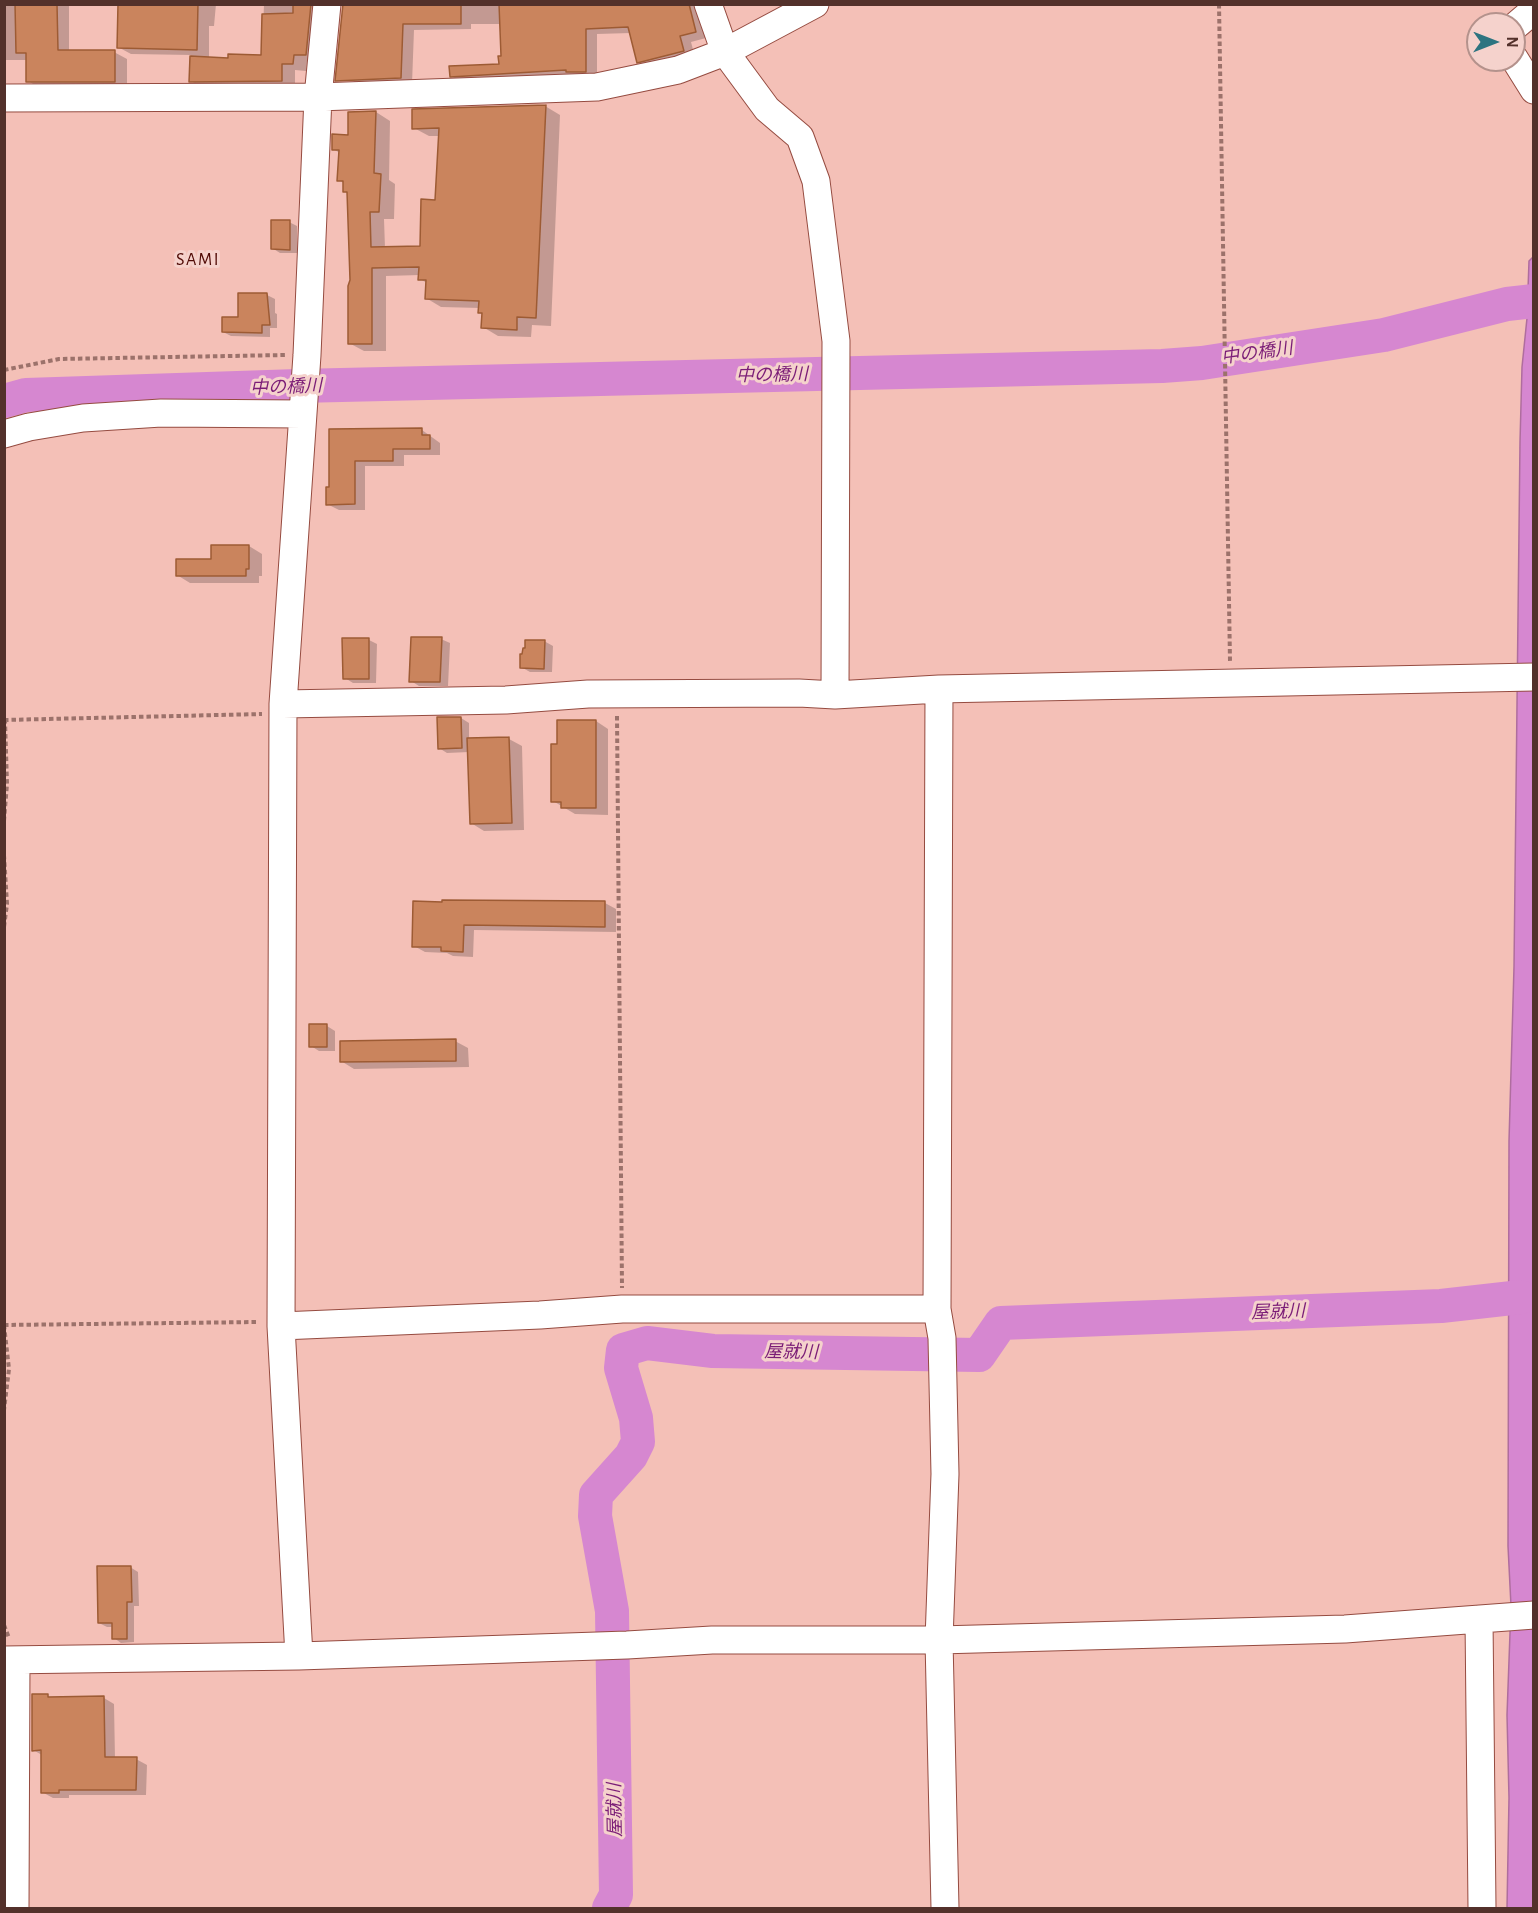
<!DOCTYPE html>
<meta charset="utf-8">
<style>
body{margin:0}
#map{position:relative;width:1538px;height:1913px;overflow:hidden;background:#f4c0b7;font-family:"Alegreya Sans",sans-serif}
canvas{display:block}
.frame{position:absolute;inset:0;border:6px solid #53312b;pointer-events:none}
.north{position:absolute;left:1466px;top:12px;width:60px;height:60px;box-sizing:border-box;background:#f5d2cc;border:2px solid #b4928c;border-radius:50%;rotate:90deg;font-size:16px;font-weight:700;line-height:24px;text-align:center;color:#53312b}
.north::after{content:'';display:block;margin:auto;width:21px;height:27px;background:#2d7480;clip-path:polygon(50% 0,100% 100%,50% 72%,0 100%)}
</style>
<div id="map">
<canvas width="1538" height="1913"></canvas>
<div class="frame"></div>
<div class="north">N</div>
</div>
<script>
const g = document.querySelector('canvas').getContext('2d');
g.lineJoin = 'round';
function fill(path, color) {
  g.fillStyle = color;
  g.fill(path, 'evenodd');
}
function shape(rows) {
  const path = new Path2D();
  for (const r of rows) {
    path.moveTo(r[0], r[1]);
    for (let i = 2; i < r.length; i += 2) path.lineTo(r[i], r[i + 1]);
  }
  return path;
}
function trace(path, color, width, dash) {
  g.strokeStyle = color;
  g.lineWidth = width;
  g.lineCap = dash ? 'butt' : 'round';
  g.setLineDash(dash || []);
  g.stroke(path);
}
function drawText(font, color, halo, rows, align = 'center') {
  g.font = font + ' "Alegreya Sans","Noto Sans JP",sans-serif';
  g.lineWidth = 6;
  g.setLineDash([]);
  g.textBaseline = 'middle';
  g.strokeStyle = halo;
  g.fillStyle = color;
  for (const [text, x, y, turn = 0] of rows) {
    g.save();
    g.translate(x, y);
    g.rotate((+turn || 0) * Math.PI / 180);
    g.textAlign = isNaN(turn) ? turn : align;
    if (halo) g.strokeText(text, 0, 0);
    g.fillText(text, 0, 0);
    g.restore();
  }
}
const water = shape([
 [1533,257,1534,1908,1507,1908,1509,1798,1507,1715,1511,1606,1508,1546,1509,1141,1514,967,1520,442,1522,367,1527,318,1529,261,1533,257]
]);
fill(water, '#d687d0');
trace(water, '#af6d9e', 1.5);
fill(shape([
 [4,4,69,4,69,51,114,52,127,59,127,88,40,88,28,81,28,60,6,60,4,75],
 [122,4,216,4,214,26,209,26,209,59,229,59,262,56,264,4,328,4,319,62,307,61,306,71,295,70,295,88,204,89,191,81,191,55,131,54,118,47],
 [348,4,704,4,706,38,691,42,695,57,649,68,638,62,631,33,597,34,597,77,462,82,451,76,500,66,503,57,501,24,471,24,471,29,414,30,412,84,361,86,350,79],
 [545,106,560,115,551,326,532,325,531,337,498,336,483,327,483,315,480,313,480,308,441,307,426,298,427,283,420,279,420,275,386,276,386,351,364,351,349,343,352,281,348,193,344,191,345,184,339,180,340,153,333,149,376,112,390,121,389,180,395,184,394,219,384,219,385,248,421,248,437,201,440,136,429,136,414,128],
 [289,222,297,226,297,253,280,253,272,248],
 [267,295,275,299,275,313,277,314,277,328,270,328,270,337,231,336,223,332],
 [330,430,422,430,440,443,440,455,404,455,404,466,365,466,365,510,339,510,327,504,331,489],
 [212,546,249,546,262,554,262,576,259,576,259,583,190,583,177,575,212,560],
 [441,639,450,643,448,686,419,686,411,681],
 [369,640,377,644,376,683,353,683,345,678],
 [544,641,553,646,552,672,530,672,521,667],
 [461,718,469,723,469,740,509,739,522,746,524,830,484,831,471,823,469,752,447,753,439,748],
 [596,721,608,729,608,815,575,814,553,801,558,745],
 [415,903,605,903,616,909,616,932,474,930,473,957,453,956,447,953,425,952,414,946],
 [311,1026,327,1026,335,1031,335,1051,319,1051,311,1046],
 [455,1041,468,1048,469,1067,354,1069,341,1061],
 [130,1567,138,1572,139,1606,134,1606,134,1642,121,1643,114,1638,113,1627,107,1627,99,1623],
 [33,1696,48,1696,53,1699,104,1698,114,1704,115,1759,136,1759,147,1765,146,1795,69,1795,69,1798,53,1798,42,1792,42,1755,33,1750]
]), '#0003');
trace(shape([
 [4,401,26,395,298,386,1162,366,1202,363,1384,335,1507,304,1534,301],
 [609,1908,616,1895,612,1611,595,1516,596,1495,631,1456,638,1442,636,1418,621,1368,623,1350,647,1343,713,1351,979,1355,1001,1323,1441,1306,1521,1297]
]), '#d687d0', 34);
const building = shape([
 [15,4,57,4,58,50,115,50,115,82,26,82,26,53,16,53,15,4],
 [118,4,198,4,197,50,117,48,118,4],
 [293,4,311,4,306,55,294,55,293,64,282,64,282,81,189,82,190,56,228,58,228,54,261,55,262,14,293,13,293,4],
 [343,4,461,4,461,24,403,24,401,78,335,81,343,4],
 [499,4,689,4,696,32,680,36,684,51,637,63,628,27,586,29,586,72,566,72,566,70,450,77,449,66,499,64,498,56,501,56,499,4],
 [546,105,536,318,517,317,517,330,481,328,482,313,478,313,479,301,425,299,426,280,418,280,419,267,372,268,372,344,348,344,348,286,350,280,347,192,343,192,343,181,337,181,339,150,332,150,332,134,348,135,348,112,376,111,374,173,381,174,379,212,370,212,371,247,420,246,421,199,435,200,439,128,412,129,412,109,546,105],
 [271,220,290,220,290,250,271,249,271,220],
 [238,293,267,293,270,325,262,325,262,333,222,332,222,317,238,317,238,293],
 [422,428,422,435,430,435,430,449,393,449,393,461,355,461,355,504,326,505,326,487,329,487,329,429,422,428],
 [211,545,249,545,249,569,246,569,246,576,176,576,176,559,211,559,211,545],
 [411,637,442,637,440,682,409,682,411,637],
 [342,638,369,638,369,679,343,679,342,638],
 [525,640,545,640,544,669,520,668,520,654,522,654,523,648,525,648,525,640],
 [437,717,461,717,462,748,438,749,437,717],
 [557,720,596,720,596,808,561,808,561,802,551,802,551,744,557,744,557,720],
 [509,737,512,823,470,824,467,738,509,737],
 [442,900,605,901,605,927,464,925,463,952,441,951,441,947,412,947,413,901,442,902,442,900],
 [309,1024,327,1024,327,1047,309,1047,309,1024],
 [456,1039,456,1061,340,1062,340,1041,456,1039],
 [97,1566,131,1566,132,1602,127,1602,127,1639,112,1639,112,1623,98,1623,97,1566],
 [32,1694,48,1694,48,1697,104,1696,105,1757,137,1757,136,1790,59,1790,59,1793,41,1793,41,1750,32,1751,32,1694]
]);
fill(building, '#ca845d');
trace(building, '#9d5b34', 1.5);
const minor = shape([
 [708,4,725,52,767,109,800,137,816,181,836,341,835,695],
 [1514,27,1534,10],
 [1514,58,1534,90],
 [4,98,318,97,597,87,678,70,725,52,815,4],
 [4,434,29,427,83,418,161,413,303,414],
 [939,689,937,1309,942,1338,945,1474,939,1640,945,1908],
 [283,704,506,700,588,694,799,693,835,695,939,689,1534,677],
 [281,1326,540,1315,622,1309,937,1309],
 [1479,1619,1482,1908],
 [299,1656,281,1326,283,704,307,355,318,97,327,4],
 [4,1660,299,1656,627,1645,712,1640,939,1640,1345,1629,1534,1615],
 [15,1908,16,1660]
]);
trace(minor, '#954b40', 29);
trace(shape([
 [1219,4,1230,661],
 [4,370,59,359,285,355],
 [617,716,622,1288],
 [4,720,262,714],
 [4,821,7,784,5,720],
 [4,855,7,904,4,927],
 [4,1325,259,1322],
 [4,1325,9,1369,4,1410],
 [4,1625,9,1638]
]), '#9c726b', 4, [4.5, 3]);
trace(minor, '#fff', 27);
g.letterSpacing = '1.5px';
drawText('18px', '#500a05', '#f5d2cc', [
 ["SAMI",198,260]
]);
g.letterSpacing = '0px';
drawText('italic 18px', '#7b1d77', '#f5d2cc', [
 ["中の橋川",1257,353,-8],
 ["中の橋川",772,375,-1],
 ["中の橋川",286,387,-2],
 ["屋就川",1278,1312,-2],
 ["屋就川",791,1352,1],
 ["屋就川",615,1810,-91]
]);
</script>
